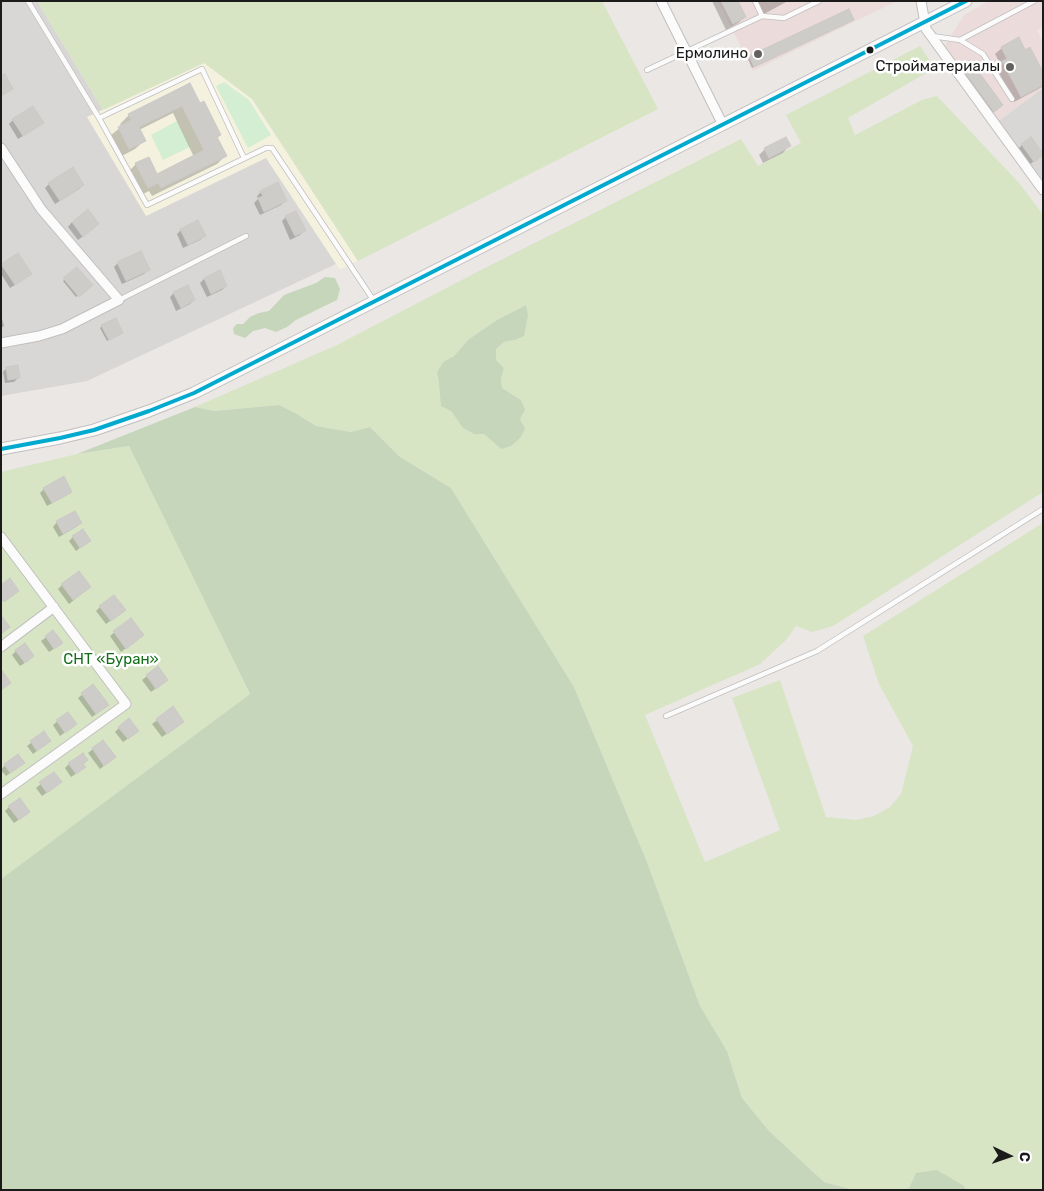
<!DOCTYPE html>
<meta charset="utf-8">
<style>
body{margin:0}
#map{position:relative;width:1044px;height:1191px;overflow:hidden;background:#eae7e4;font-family:Rubik,sans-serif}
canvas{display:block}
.frame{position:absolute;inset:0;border:2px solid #1b1b1b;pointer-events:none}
.north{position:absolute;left:984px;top:1131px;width:50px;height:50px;-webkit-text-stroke:4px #fff;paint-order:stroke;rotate:93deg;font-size:14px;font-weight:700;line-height:20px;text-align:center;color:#1b1b1b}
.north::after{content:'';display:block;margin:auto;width:18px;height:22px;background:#1b1b1b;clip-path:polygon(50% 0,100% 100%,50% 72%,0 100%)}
</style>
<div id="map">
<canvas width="1044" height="1191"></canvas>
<div class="frame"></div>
<div class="north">С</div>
</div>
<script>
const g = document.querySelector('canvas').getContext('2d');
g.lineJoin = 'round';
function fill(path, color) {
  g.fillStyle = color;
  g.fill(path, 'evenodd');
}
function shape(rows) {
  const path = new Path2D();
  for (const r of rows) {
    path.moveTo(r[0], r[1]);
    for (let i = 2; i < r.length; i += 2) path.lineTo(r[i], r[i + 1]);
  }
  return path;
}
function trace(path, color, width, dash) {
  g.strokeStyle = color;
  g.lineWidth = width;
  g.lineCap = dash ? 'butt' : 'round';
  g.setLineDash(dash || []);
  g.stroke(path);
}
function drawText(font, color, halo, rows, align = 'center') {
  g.font = font + ' Rubik,sans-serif';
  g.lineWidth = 5;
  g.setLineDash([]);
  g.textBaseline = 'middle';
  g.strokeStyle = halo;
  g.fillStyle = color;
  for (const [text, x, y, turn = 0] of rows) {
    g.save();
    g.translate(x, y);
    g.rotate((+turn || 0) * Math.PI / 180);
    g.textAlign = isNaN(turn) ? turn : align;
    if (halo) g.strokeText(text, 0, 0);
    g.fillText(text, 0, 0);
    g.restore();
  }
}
fill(shape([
 [1,1,37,1,103,110,204,63,358,261,340,270,336,264,87,381,1,396],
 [1043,88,1043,180,997,122]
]), '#d9d7d5');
fill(shape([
 [718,1,897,1,753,71],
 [989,1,1043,1,1043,27,1037,30,1043,43,1043,88,997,122,943,48,964,15]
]), '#ebdbda');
fill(shape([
 [204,63,252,99,358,261,340,270,266,158,146,216,87,117]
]), '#f4f2df');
fill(shape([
 [37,1,602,1,658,109,358,261,252,99,204,63,103,110],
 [920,46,935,68,848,118,855,135,922,100,937,96,1020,184,1043,215,1043,492,833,626,812,632,796,626,786,640,760,664,645,715,705,862,780,830,732,698,780,680,826,817,856,820,874,816,890,807,901,794,913,746,879,684,863,636,1043,523,1043,1190,966,1190,963,1186,916,1173,908,1190,854,1190,824,1182,769,1131,742,1098,727,1051,700,1006,647,862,574,687,451,488,400,457,370,427,351,432,316,426,297,414,279,405,214,411,195,407,337,345,479,271,741,139,758,166,801,143,786,115],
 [526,305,515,340,504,342,496,349,496,360,504,368,501,378,502,388,521,400,520,419,501,449,484,434,474,434,463,428,451,411,439,383,437,372,443,362,454,356,469,339,497,320],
 [129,446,250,694,1,879,1,472,77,454]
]), '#d7e5c5');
fill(shape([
 [325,277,335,278,340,289,337,300,296,320,287,327,276,332,265,328,253,331,245,338,234,334,233,328,237,324,243,324,250,317,259,313,269,311,284,295,316,283],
 [526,305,528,315,524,336,515,340,504,342,496,349,496,360,504,368,501,378,502,388,521,400,525,410,520,419,525,429,520,438,511,446,501,449,484,434,474,434,463,428,451,411,441,406,439,383,437,372,443,362,454,356,469,339,497,320],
 [279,405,297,414,316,426,351,432,370,427,400,457,451,488,574,687,647,862,700,1006,727,1051,742,1098,769,1131,824,1182,854,1190,1,1190,1,879,250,694,129,446,77,454,195,407,214,411],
 [937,1170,964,1186,966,1190,908,1190,916,1173]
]), '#c6d6bb');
fill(shape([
 [224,82,249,100,271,135,248,148,216,86],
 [177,121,190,147,163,160,151,135]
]), '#d3eed2');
fill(shape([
 [712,1,737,1,745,17,738,23,726,30],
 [755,1,788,1,762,15],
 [851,21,752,68,748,59,750,57],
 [1002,48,1024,51,1043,74,1043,86,1040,88,1014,102,997,69,1001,65,995,54],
 [970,62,1002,105,987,118,955,75],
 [190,85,199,104,220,135,217,138,226,155,217,164,152,196,149,191,139,196,127,173,136,164,157,175,194,157,173,113,139,130,144,141,135,149,120,157,110,136,122,126,120,124,129,115],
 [13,120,43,122,39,126,18,139,9,124],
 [1022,145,1038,158,1029,165,1018,149],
 [789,146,783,153,763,163,759,155,765,149],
 [49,184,83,185,79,189,55,204,45,188],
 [261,192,285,201,281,205,260,215,254,203,258,199,257,196],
 [286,217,304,231,300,235,290,240,282,221],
 [72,222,94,228,78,240,68,227],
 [181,230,204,236,200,240,183,248,177,234],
 [18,255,30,274,26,278,10,288,1,274,1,266],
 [118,263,148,270,144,274,122,284,114,267],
 [77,268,91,285,76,297,63,281],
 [204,279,226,286,222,290,207,297,200,283],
 [174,293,194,300,190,304,176,311,170,297],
 [1,315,4,326,1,328],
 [102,326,120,334,107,341,100,328],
 [7,368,18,378,14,382,5,383,3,372],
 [44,489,71,491,67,495,47,506,40,493],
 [57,522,80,523,76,527,59,537,53,527],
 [73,537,89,541,76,551,69,541],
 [62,585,90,587,69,604,58,589],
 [100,607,120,614,106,624,96,611],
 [130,620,138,639,121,652,110,636],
 [53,632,57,647,49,652,41,641],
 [16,651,29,660,20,666,12,655],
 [157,668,162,684,151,692,142,680],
 [93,686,103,709,92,717,78,698],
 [173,708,179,725,162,737,152,724],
 [68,713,71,728,60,736,53,725],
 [119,728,133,735,123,742,115,732],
 [44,733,50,741,33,754,27,746],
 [103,741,110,761,100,769,88,753],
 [69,764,82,765,80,771,71,777,65,768],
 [5,765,19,767,6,776,1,770],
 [54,773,56,786,42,796,36,788],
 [9,807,24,816,14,823,5,811]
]), '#0003');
const building = shape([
 [721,1,738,1,746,17,733,24,721,1],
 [849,9,854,20,754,67,749,56,849,9],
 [1019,37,1025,50,1030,47,1043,72,1043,85,1021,97,1002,61,1007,59,1001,47,1019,37],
 [970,60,1003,105,994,112,961,67,970,60],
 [5,74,13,89,1,96,1,76,5,74],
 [190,83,200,103,204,101,221,135,217,137,227,156,161,188,158,183,148,188,135,163,149,157,157,174,204,150,182,106,139,127,146,141,129,149,118,127,131,120,128,114,190,83],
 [33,106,44,123,23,136,12,119,33,106],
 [786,137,791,146,769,158,764,148,786,137],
 [1031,137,1043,153,1043,155,1034,162,1021,144,1031,137],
 [73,167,84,185,60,201,48,183,73,167],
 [278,182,287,201,264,212,258,198,263,196,260,191,278,182],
 [88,209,99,224,83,237,72,222,88,209],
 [296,211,306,231,295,236,285,216,296,211],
 [198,220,206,236,188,245,180,229,198,220],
 [141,251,150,270,126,281,117,262,141,251],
 [18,253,32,274,15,285,1,264,18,253],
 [77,267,93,285,79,297,63,278,77,267],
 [220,270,227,286,211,294,204,278,220,270],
 [188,285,195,300,181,308,173,292,188,285],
 [116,318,123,333,109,340,101,325,116,318],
 [18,365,20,378,8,380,6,367,18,365],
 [64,476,72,492,52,503,43,488,64,476],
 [75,511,82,523,63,534,56,521,75,511],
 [83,529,91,541,80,548,72,536,83,529],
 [79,571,91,587,73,600,61,584,79,571],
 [10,578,19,591,4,602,1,598,1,585,10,578],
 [114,595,126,610,111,621,99,606,114,595],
 [1,615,10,627,1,634,1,615],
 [131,618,144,635,126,649,113,631,131,618],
 [53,630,63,643,54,649,45,636,53,630],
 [25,643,34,656,25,663,15,650,25,643],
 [158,666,168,680,156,689,146,675,158,666],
 [1,669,11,683,1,690,1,669],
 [93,684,109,705,96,714,81,693,93,684],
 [173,706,184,722,167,734,156,719,173,706],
 [68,712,77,724,65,733,56,720,68,712],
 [129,718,139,731,128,739,118,727,129,718],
 [44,731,51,741,37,751,30,741,44,731],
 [103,740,116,757,104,766,92,748,103,740],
 [83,753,88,760,83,764,86,767,76,774,68,763,83,753],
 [18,754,25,763,10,773,4,764,18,754],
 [54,772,62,782,47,793,39,782,54,772],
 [20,798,30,812,19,820,8,806,20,798]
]);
fill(building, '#ceccc9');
trace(building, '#cdc9c6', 1);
const service = shape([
 [28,1,99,118,147,205,266,148,272,148,374,301],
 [762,16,784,18,819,1],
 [932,36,960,40,1034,1],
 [960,40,983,54,1012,99],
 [647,70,762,16,755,1],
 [99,118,202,69,244,158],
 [119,300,246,236],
 [666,716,817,651,1043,509]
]);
const minor = shape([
 [661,1,723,125],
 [921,1,926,29,1043,190],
 [1,148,41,209,119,300,62,329,39,336,1,343],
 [1,537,126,704,1,794],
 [1,647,54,607]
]);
const tertiary = shape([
 [1,449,60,438,94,430,149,411,194,393,966,1]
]);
trace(service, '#c1bfbe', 6);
trace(minor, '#c1bfbe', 11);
trace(tertiary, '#c1bfbe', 13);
trace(service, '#fcfbfb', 4.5);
trace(minor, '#fcfbfb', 9);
trace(tertiary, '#fcfbfb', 11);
trace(shape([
 [1,449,60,438,94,430,149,411,194,393,966,1]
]), '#00a9ce', 4);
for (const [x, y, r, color] of [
 [870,50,4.5,"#1b1b1b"],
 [758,54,5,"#636261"],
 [1010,67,5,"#636261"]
]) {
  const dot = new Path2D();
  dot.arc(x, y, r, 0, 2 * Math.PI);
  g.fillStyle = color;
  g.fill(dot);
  trace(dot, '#fff', 2);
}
drawText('15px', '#1b1b1b', '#fff', [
 ["Ермолино",748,54],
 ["Стройматериалы",1000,67]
], 'right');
drawText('15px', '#146f19', '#fff', [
 ["СНТ «Буран»",111,660]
]);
</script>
